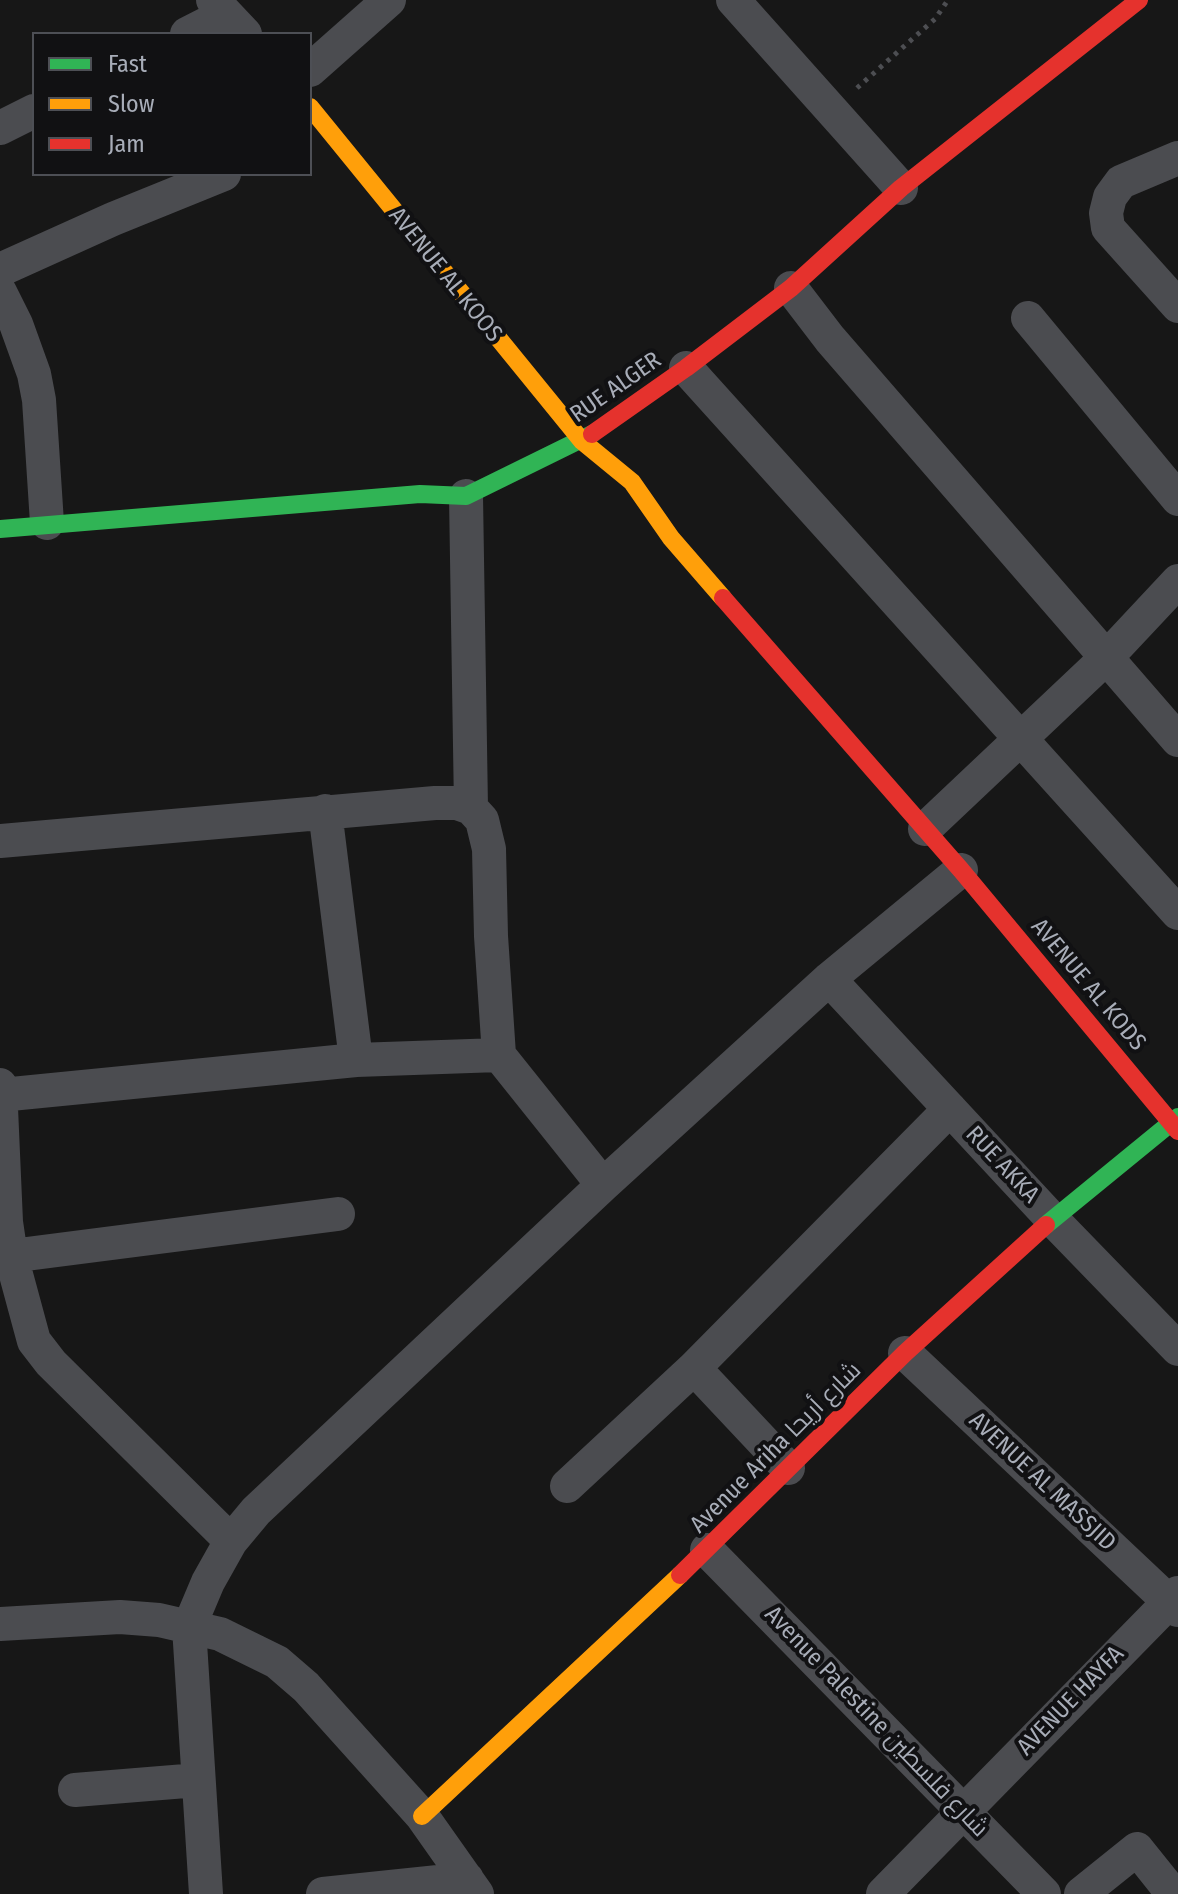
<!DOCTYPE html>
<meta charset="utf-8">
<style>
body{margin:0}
#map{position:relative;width:1178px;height:1894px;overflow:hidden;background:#171717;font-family:"Fira Sans Condensed",sans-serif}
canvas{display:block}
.legend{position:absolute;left:32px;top:32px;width:280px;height:144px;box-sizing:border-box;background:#111113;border:2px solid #4d4f55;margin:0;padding:10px 14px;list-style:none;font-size:24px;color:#a8adb8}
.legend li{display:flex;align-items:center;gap:16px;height:40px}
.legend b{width:40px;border:2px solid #4d4f55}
</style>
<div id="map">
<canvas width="1178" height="1894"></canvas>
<ul class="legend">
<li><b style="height:10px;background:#30b455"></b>Fast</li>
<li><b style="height:10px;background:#ff9f0a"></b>Slow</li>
<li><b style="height:10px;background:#e5322d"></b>Jam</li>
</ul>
</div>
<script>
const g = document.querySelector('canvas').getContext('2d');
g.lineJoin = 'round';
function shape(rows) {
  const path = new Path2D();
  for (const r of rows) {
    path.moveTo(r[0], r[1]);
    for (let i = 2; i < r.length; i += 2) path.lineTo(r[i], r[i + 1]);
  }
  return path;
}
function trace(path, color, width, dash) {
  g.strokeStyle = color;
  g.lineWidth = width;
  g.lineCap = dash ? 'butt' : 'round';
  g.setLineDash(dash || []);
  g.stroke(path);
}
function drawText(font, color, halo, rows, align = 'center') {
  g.font = font + ' "Fira Sans Condensed",Cairo,sans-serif';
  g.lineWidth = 8;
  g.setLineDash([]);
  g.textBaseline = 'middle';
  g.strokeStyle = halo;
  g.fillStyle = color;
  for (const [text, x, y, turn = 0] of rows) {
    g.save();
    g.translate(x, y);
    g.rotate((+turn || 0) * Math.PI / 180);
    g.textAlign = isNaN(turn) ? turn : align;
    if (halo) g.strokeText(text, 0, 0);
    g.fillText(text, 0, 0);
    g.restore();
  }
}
trace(shape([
 [857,88,935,19,948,0]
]), '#4d4e52', 5, [4, 6]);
trace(shape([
 [213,0,245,34],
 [733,0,901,188],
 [187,34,226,14],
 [310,70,389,0],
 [0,128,34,111],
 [1178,158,1121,182,1110,197,1106,213,1108,228,1178,306],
 [0,270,113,219,224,174],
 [791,288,830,339,1178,740],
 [0,292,16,324,34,374,39,400,47,523],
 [1028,318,1178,499],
 [686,368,1178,913],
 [466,496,471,808],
 [325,811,356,1060],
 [925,829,1106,658,1178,581],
 [0,841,435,803,457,803,471,808,482,820,489,849,491,936,499,1055,603,1185],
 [829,979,1052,1219,1178,1349],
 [0,1085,6,1222,11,1256,34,1341,51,1363,231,1541,208,1582,189,1627,206,1894],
 [0,1095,356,1060,499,1055],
 [11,1256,338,1214],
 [905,1353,1178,1610],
 [694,1368,788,1468],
 [567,1486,694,1368,950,1109],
 [231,1541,256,1511,603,1185,829,979,961,870],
 [707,1550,1044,1894],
 [0,1624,120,1617,159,1620,220,1634,277,1662,306,1687,422,1816,477,1894],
 [75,1790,198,1780],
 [323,1894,467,1879],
 [883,1894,1178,1593],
 [1081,1894,1137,1849,1173,1894]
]), '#4b4c50', 34);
trace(shape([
 [0,529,420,494,466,496,592,434],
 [1046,1225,1178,1117]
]), '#30b455', 18);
trace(shape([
 [310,107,582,441,632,482,671,538,723,598],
 [422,1816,680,1575]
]), '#ff9f0a', 18);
trace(shape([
 [592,434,686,368,791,288,901,188,1139,0],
 [723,598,961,870,1178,1131],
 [680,1575,905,1353,1046,1225]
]), '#e5322d', 18);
drawText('24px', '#a8adb8', '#111113', [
 ["AVENUE AL KOOS",445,275,51],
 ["RUE ALGER",616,388,-35],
 ["AVENUE AL KODS",1088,985,50],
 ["RUE AKKA",1002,1165,47],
 ["Avenue Ariha شارع أريحا",776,1448,-45],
 ["AVENUE AL MASSJID",1042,1482,43],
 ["AVENUE HAYFA",1071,1701,-46],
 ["Avenue Palestine شارع فلسطين",876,1722,46]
]);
</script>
